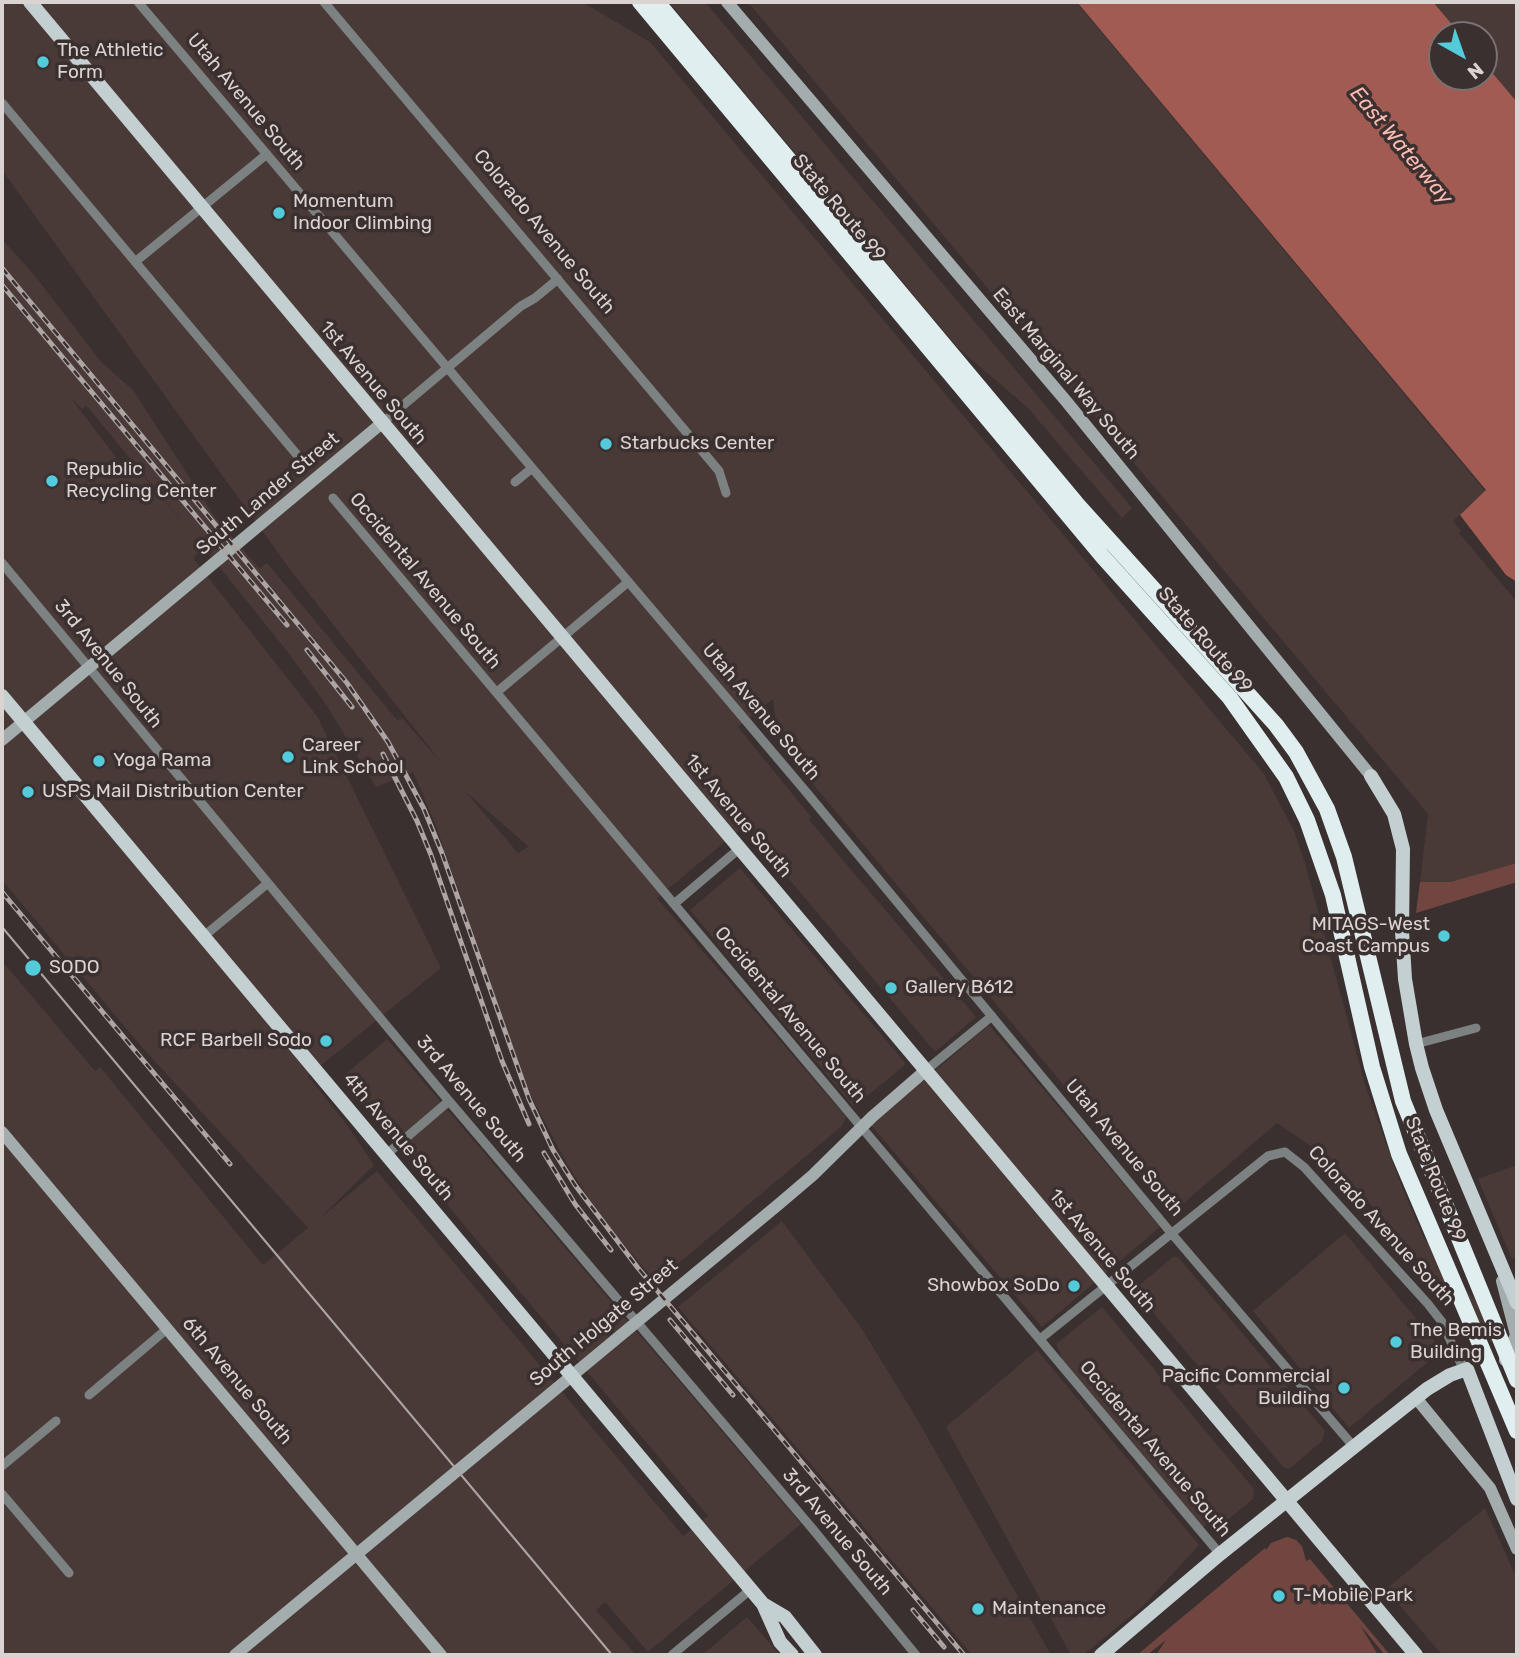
<!DOCTYPE html>
<style>
body{margin:0}
#map{position:relative;width:1519px;height:1657px;overflow:hidden;background:#3a302f;font-family:Rubik,sans-serif}
canvas{display:block}
.frame{position:absolute;inset:0;border:4px solid #dad3d2;pointer-events:none}
.north{position:absolute;left:1428px;top:21px;width:70px;height:70px;box-sizing:border-box;background:#3a302f;border:2px solid #7a7170;border-radius:50%;rotate:140deg;font-size:19px;font-weight:700;line-height:28px;text-align:center;color:#dad3d2}
.north::after{content:'';display:block;margin:auto;width:24px;height:32px;background:#53cbdb;clip-path:polygon(50% 0,100% 100%,50% 72%,0 100%)}
</style>
<div id="map">
<canvas width="1519" height="1657"></canvas>
<div class="frame"></div>
<div class="north">N</div>
</div>
<script>
const g = document.querySelector('canvas').getContext('2d');
g.lineJoin = 'round';
function fill(path, color) {
  g.fillStyle = color;
  g.fill(path, 'evenodd');
}
function shape(rows) {
  const path = new Path2D();
  for (const r of rows) {
    path.moveTo(r[0], r[1]);
    for (let i = 2; i < r.length; i += 2) path.lineTo(r[i], r[i + 1]);
  }
  return path;
}
function trace(path, color, width, dash) {
  g.strokeStyle = color;
  g.lineWidth = width;
  g.lineCap = dash ? 'butt' : 'round';
  g.setLineDash(dash || []);
  g.stroke(path);
}
function drawText(font, color, halo, rows, align = 'center') {
  g.font = font + ' Rubik,sans-serif';
  g.lineWidth = 7;
  g.setLineDash([]);
  g.textBaseline = 'middle';
  g.strokeStyle = halo;
  g.fillStyle = color;
  for (const [text, x, y, turn = 0] of rows) {
    g.save();
    g.translate(x, y);
    g.rotate((+turn || 0) * Math.PI / 180);
    g.textAlign = isNaN(turn) ? turn : align;
    if (halo) g.strokeText(text, 0, 0);
    g.fillText(text, 0, 0);
    g.restore();
  }
}
fill(shape([
 [2,2,582,2,650,42,1264,774,1294,831,1305,863,1366,1088,1401,1185,1424,1238,1503,1334,1517,1355,1517,1369,1453,1301,1361,1193,1311,1146,1277,1123,1171,1214,788,754,776,724,773,699,738,727,811,817,809,820,976,1017,936,1051,931,1047,744,826,657,898,846,1117,842,1126,656,1282,600,1216,567,1164,528,1090,435,823,413,772,376,787,327,706,287,651,204,548,193,558,317,716,441,968,308,1076,347,1125,374,1165,319,1219,377,1171,683,1536,708,1516,341,1078,387,1039,801,1524,648,1652,605,1602,596,1610,636,1655,2,1655,2,961,95,1071,100,1067,263,1265,308,1228,141,1046,2,880,2,239,35,276,102,363,133,390,215,517,259,568,267,563,397,720,403,719,444,766,292,572,2,170],
 [70,397,82,409,86,406,91,411,201,545,139,471,131,477],
 [465,791,528,846,528,847,518,853],
 [669,2,705,2,1132,508,1122,518,1027,407,958,348],
 [748,2,1076,2,1486,492,1453,521,1461,531,1459,533,1517,602,1517,863,1451,883,1420,882,1428,814],
 [1433,2,1517,2,1517,102,1484,63,1484,35,1461,35],
 [740,868,906,1064,854,1107,690,910],
 [989,1025,1160,1227,1042,1327,871,1125],
 [1517,1165,1517,1256,1512,1259,1478,1179],
 [782,1221,862,1329,917,1419,1051,1655,972,1655,678,1307],
 [1345,1233,1442,1350,1349,1428,1253,1311],
 [1173,1257,1178,1257,1325,1431,1322,1441,1289,1469,1283,1467,1135,1291,1136,1288],
 [1102,1307,1254,1489,1253,1499,1219,1527,1215,1528,1210,1522,1203,1527,1063,1360,1056,1344],
 [1037,1350,1199,1545,1143,1606,1083,1655,1071,1655,946,1427],
 [1485,1508,1517,1579,1517,1655,1442,1655,1386,1589],
 [747,1617,780,1655,702,1655]
]), '#4a3a37');
fill(shape([
 [1517,863,1517,882,1416,913,1420,882,1451,882],
 [1287,1537,1296,1540,1302,1546,1306,1561,1310,1559,1390,1655,1385,1655,1360,1625,1378,1655,1156,1655,1166,1640,1147,1655,1137,1655,1265,1548,1266,1550,1271,1543]
]), '#724640');
fill(shape([
 [1077,2,1433,2,1461,35,1442,35,1442,77,1484,77,1484,63,1517,102,1517,582,1506,575,1460,515,1486,490]
]), '#a15b52');
trace(shape([
 [138,2,807,793,1172,1234,1354,1447],
 [324,2,719,471,726,493],
 [2,103,298,456],
 [135,262,267,154],
 [382,423,521,306,535,298,558,279],
 [515,482,531,469],
 [333,498,1220,1554],
 [2,563,449,1101,811,1527,916,1655],
 [497,692,627,583],
 [674,904,740,848],
 [204,936,268,883],
 [1416,1044,1476,1028],
 [925,1071,992,1016],
 [387,1154,449,1101],
 [1040,1339,1268,1156,1285,1152,1304,1167,1428,1304,1442,1322,1460,1362,1467,1369],
 [89,1395,168,1328],
 [2,1466,56,1421],
 [2,1494,69,1573],
 [672,1655,750,1590]
]), '#7c8182', 9);
trace(shape([
 [727,2,1066,401,1371,776],
 [2,740,382,423],
 [2,1132,441,1655],
 [1502,1281,1516,1335,1505,1360],
 [1416,1398,1490,1488,1517,1549],
 [235,1655,779,1204,813,1175,872,1117,925,1071]
]), '#a4adae', 12);
trace(shape([
 [30,2,1416,1655],
 [2,696,763,1604,780,1642,792,1655],
 [1371,776,1394,814,1403,849,1402,931,1405,979,1416,1044,1422,1068,1436,1110,1517,1303],
 [763,1604,785,1617,815,1655],
 [1101,1655,1220,1554,1370,1434,1427,1389,1450,1375,1467,1369,1517,1499]
]), '#c4cfd1', 14);
trace(shape([
 [640,2,1103,557,1230,698,1286,777,1307,820,1333,895,1372,1067,1399,1154,1517,1431],
 [657,2,1076,503,1276,725,1296,752,1327,809,1344,857,1403,1101,1517,1380]
]), '#e0eef0', 16);
trace(shape([
 [2,927,612,1655]
]), '#ada5a4', 2);
const rail = shape([
 [2,268,347,683,388,742,424,809,442,853,529,1099,553,1150,575,1185,638,1268,964,1655],
 [2,285,287,625],
 [307,650,352,707],
 [383,754,417,821,431,855,502,1061,529,1124],
 [2,892,230,1164],
 [544,1153,575,1204,611,1250],
 [670,1320,733,1395],
 [913,1610,944,1647]
]);
trace(rail, '#ada5a4', 5);
trace(rail, '#3a302f', 2.5, [8]);
for (const [x, y, r, color] of [
 [43,62,7,"#53cbdb"],
 [279,213,7,"#53cbdb"],
 [606,444,7,"#53cbdb"],
 [52,481,7,"#53cbdb"],
 [288,757,7,"#53cbdb"],
 [99,761,7,"#53cbdb"],
 [28,792,7,"#53cbdb"],
 [1444,936,7,"#53cbdb"],
 [33,968,9,"#53cbdb"],
 [891,988,7,"#53cbdb"],
 [326,1041,7,"#53cbdb"],
 [1074,1286,7,"#53cbdb"],
 [1396,1342,7,"#53cbdb"],
 [1344,1388,7,"#53cbdb"],
 [1279,1596,7,"#53cbdb"],
 [978,1609,7,"#53cbdb"]
]) {
  const dot = new Path2D();
  dot.arc(x, y, r, 0, 2 * Math.PI);
  g.fillStyle = color;
  g.fill(dot);
  trace(dot, '#3a302f', 2.5);
}
drawText('19px', '#dad3d2', '#3a302f', [
 ["The Athletic",57,51],
 ["Form",57,73],
 ["Momentum",293,202],
 ["Indoor Climbing",293,224],
 ["Starbucks Center",620,444],
 ["Republic",66,470],
 ["Recycling Center",66,492],
 ["Career",302,746],
 ["Link School",302,768],
 ["Yoga Rama",113,761],
 ["USPS Mail Distribution Center",42,792],
 ["MITAGS-West",1430,925,"right"],
 ["Coast Campus",1430,947,"right"],
 ["SODO",49,968],
 ["Gallery B612",905,988],
 ["RCF Barbell Sodo",312,1041,"right"],
 ["Showbox SoDo",1060,1286,"right"],
 ["The Bemis",1410,1331],
 ["Building",1410,1353],
 ["Pacific Commercial",1330,1377,"right"],
 ["Building",1330,1399,"right"],
 ["T-Mobile Park",1293,1596],
 ["Maintenance",992,1609]
], 'left');
drawText('19px', '#dad3d2', '#3a302f', [
 ["Utah Avenue South",246,102,50],
 ["State Route 99",839,208,50],
 ["Colorado Avenue South",544,232,50],
 ["East Marginal Way South",1066,374,50],
 ["1st Avenue South",373,383,50],
 ["South Lander Street",268,494,-40],
 ["Occidental Avenue South",425,581,50],
 ["State Route 99",1205,640,49],
 ["3rd Avenue South",108,664,51],
 ["Utah Avenue South",761,712,50],
 ["1st Avenue South",738,816,50],
 ["Occidental Avenue South",790,1015,50],
 ["3rd Avenue South",471,1099,50],
 ["4th Avenue South",398,1137,50],
 ["Utah Avenue South",1124,1148,50],
 ["State Route 99",1435,1179,68],
 ["Colorado Avenue South",1381,1226,48],
 ["1st Avenue South",1102,1251,50],
 ["South Holgate Street",604,1323,-40],
 ["6th Avenue South",237,1381,50],
 ["Occidental Avenue South",1155,1449,50],
 ["3rd Avenue South",837,1532,50]
]);
drawText('italic 21px', '#fabbb2', '#3a302f', [
 ["East Waterway",1401,146,50]
]);
</script>
